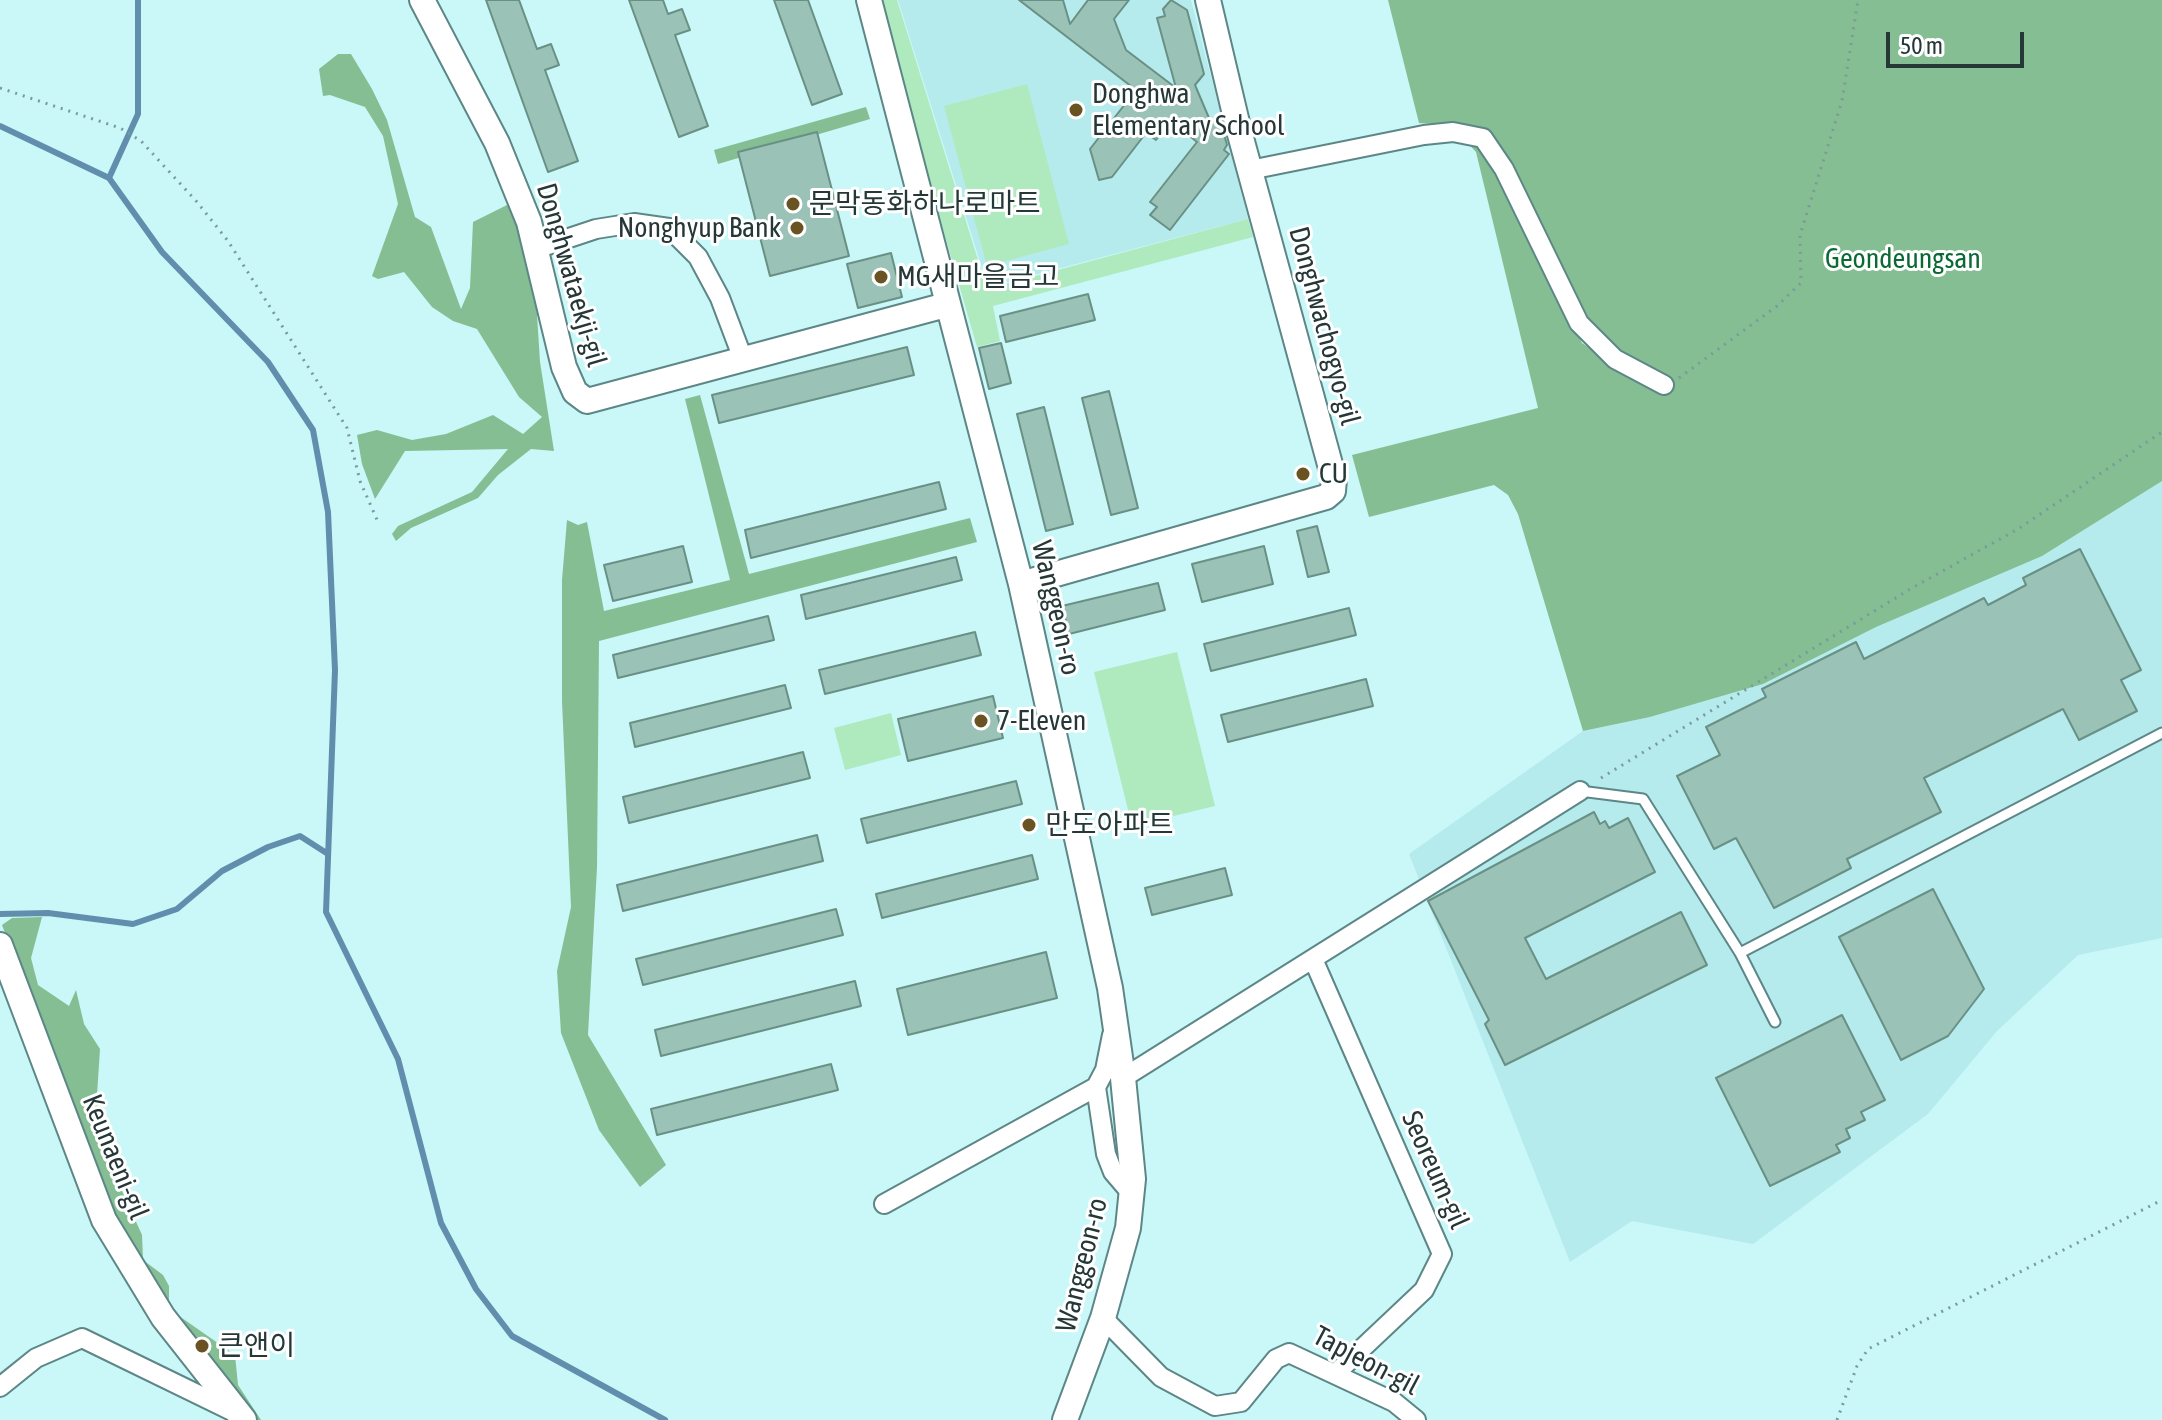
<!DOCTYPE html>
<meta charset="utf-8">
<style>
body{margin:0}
#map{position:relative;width:2162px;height:1420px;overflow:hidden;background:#caf7f8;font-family:"Asap Condensed",sans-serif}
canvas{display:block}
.scale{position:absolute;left:1886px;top:32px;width:138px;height:36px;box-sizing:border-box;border:4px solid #253737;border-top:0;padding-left:10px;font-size:24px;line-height:28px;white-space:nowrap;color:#253737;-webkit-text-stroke:6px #fff;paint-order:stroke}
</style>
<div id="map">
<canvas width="2162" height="1420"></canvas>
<div class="scale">50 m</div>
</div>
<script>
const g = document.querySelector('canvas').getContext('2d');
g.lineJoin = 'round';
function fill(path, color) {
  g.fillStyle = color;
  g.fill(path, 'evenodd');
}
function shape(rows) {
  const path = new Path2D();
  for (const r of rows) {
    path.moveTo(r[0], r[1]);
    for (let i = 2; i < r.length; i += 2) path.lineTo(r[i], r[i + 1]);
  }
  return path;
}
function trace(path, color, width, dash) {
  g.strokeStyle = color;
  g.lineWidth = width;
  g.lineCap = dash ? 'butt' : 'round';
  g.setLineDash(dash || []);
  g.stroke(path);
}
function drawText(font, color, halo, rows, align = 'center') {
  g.font = font + ' "Asap Condensed","Noto Sans KR",sans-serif';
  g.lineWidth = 6;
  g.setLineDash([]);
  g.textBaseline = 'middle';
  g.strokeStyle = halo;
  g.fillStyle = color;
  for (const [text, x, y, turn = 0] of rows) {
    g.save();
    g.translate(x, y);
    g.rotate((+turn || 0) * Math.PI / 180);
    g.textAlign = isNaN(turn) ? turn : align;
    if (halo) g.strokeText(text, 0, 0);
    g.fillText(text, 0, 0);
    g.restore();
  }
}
fill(shape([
 [898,0,1191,0,1248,219,988,287],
 [2162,476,2162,938,2078,955,1997,1031,1928,1114,1753,1244,1632,1221,1570,1262,1409,854,1583,731,1650,717,1763,684]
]), '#b5ebec');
fill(shape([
 [877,0,897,0,987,289,1248,219,1253,237,993,306,1000,341,977,347],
 [1027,84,1069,244,987,266,944,106],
 [1177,652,1215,806,1132,826,1094,672],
 [891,713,901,755,845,770,834,728]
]), '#aeeabd');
fill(shape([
 [1388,0,2162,0,2162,481,2042,556,1876,627,1763,684,1650,717,1583,731,1518,514,1508,495,1494,485,1369,517,1352,455,1538,408,1476,152,1462,137,1479,144,1493,164,1582,343,1612,364,1667,390,1674,383,1620,351,1589,324,1482,132,1473,127,1419,123],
 [338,54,351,54,372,89,387,120,415,217,431,227,461,309,470,288,473,222,515,201,536,299,540,362,554,451,531,449,498,475,478,498,411,528,396,541,392,534,398,526,472,492,508,449,405,451,375,499,362,464,357,435,377,430,412,440,446,434,493,415,523,434,542,417,519,397,477,329,453,321,432,307,404,272,378,279,372,276,398,204,383,136,365,107,330,95,323,96,319,69],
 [866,107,870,119,718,164,714,150],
 [700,395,749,574,970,518,977,542,599,641,597,867,588,1035,666,1165,640,1187,599,1130,561,1033,557,971,571,907,562,701,562,580,567,520,578,525,587,522,604,611,730,580,685,399],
 [42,917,31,958,38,985,69,1006,76,990,84,1024,100,1049,97,1095,106,1121,103,1149,142,1235,143,1260,163,1275,169,1286,169,1309,235,1355,238,1385,261,1420,244,1420,162,1317,108,1208,2,925,12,918]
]), '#84be92');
trace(shape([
 [0,126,109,178,162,252,268,362,313,430,328,512,335,670,326,912,398,1059,441,1223,476,1289,512,1336,665,1420],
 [109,178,138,114,138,0],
 [0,914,48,913,133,924,177,909,222,871,268,847,300,836,328,854]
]), '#628ead', 6);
const building = shape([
 [486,0,519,0,537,49,551,44,559,65,545,70,578,161,548,172,486,0],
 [629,0,663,0,668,14,682,9,690,30,675,35,708,126,679,137,629,0],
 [774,0,808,0,842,94,812,105,774,0],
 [1019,0,1063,0,1070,24,1088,0,1129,0,1114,19,1126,50,1176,88,1157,18,1165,16,1163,9,1171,0,1187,10,1204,74,1195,85,1209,118,1222,127,1227,145,1224,150,1229,154,1170,230,1150,215,1157,207,1150,202,1197,142,1171,121,1156,140,1146,133,1112,177,1099,180,1090,149,1136,90,1019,0],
 [817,132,849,256,770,276,738,152,817,132],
 [891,253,902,297,858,308,847,264,891,253],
 [1088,294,1095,320,1006,342,1000,316,1088,294],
 [1001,343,1011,383,989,389,979,348,1001,343],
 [907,347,914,375,719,423,712,395,907,347],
 [1109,391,1138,508,1111,515,1082,398,1109,391],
 [1044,407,1073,524,1046,531,1017,414,1044,407],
 [939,482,946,509,751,558,745,530,939,482],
 [1317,526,1329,572,1308,577,1297,531,1317,526],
 [683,546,692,582,613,601,604,565,683,546],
 [1264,546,1273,584,1202,602,1192,564,1264,546],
 [2080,549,2141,670,2121,680,2137,711,2079,740,2063,709,1924,778,1941,812,1847,859,1851,868,1774,908,1736,838,1714,849,1677,776,1720,755,1706,727,1766,697,1762,689,1856,642,1864,659,1984,598,1988,605,2026,585,2023,578,2080,549],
 [956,557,962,580,806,619,801,595,956,557],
 [1158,583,1165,610,1069,634,1062,606,1158,583],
 [1349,608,1356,635,1211,671,1204,644,1349,608],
 [768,616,774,640,618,678,613,655,768,616],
 [975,632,981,655,825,694,819,670,975,632],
 [1366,679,1373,706,1228,742,1221,715,1366,679],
 [785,685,791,708,635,747,630,723,785,685],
 [993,696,1003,738,908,761,898,719,993,696],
 [803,752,810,778,629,823,623,797,803,752],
 [1016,781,1022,804,867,843,861,819,1016,781],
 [1594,812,1600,824,1605,821,1609,828,1628,818,1655,872,1525,938,1546,979,1681,912,1707,965,1505,1065,1485,1024,1489,1020,1428,901,1594,812],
 [817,835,823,861,623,911,617,885,817,835],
 [1032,855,1038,879,882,918,876,894,1032,855],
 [1225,868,1232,895,1152,915,1145,888,1225,868],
 [1933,889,1984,989,1948,1036,1901,1060,1839,937,1933,889],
 [836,909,843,935,643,985,636,959,836,909],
 [1046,952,1057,998,908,1035,897,989,1046,952],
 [855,981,861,1006,661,1056,655,1030,855,981],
 [1842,1015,1885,1100,1861,1112,1865,1120,1846,1129,1850,1138,1836,1145,1840,1152,1770,1186,1716,1078,1842,1015],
 [831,1064,838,1090,657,1135,651,1109,831,1064]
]);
fill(building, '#9ac2b6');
trace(building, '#699084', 2);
const lane = shape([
 [1580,791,1643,799,1740,953,2162,733],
 [1740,953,1775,1022]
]);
const street = shape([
 [1250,170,1424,135,1453,132,1483,138,1504,169,1579,323,1615,359,1664,385],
 [536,249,596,229,634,223,669,228,698,257,720,298,743,359],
 [1313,959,1442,1254,1424,1290,1335,1374],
 [1123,1078,1580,791],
 [1096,1087,1106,1154,1113,1172,1131,1193],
 [884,1204,1096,1087,1105,1070,1112,1035],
 [1103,1318,1161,1377,1215,1406,1241,1402,1276,1359,1289,1353,1394,1402,1416,1420],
 [0,1387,36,1358,82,1338,236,1413]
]);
const secondary = shape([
 [422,0,497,143,529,222,564,367,575,392,587,401,946,305],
 [869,0,1021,584,1110,988,1123,1078,1133,1179,1128,1228,1103,1318,1065,1420],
 [1021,584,1326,497,1333,491,1334,479,1238,127,1208,0],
 [0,945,104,1220,163,1317,244,1420]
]);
trace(lane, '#5d8787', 13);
trace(street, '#5d8787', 22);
trace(secondary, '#5d8787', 28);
trace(shape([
 [0,88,120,128,141,141,197,202,228,241,347,428,360,481,378,522],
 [1679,378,1777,306,1801,283,1800,235,1842,101,1858,0],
 [1601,778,1912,588,2018,529,2162,432],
 [1837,1420,1857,1366,1868,1349,2162,1200]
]), '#7a9a9b', 3, [2, 6]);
trace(lane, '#fff', 9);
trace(street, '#fff', 18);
trace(secondary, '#fff', 24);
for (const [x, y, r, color] of [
 [1076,110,8,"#6a5323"],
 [793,204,8,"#6a5323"],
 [797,228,8,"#6a5323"],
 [881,277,8,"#6a5323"],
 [1303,474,8,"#6a5323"],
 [981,721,8,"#6a5323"],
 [1029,825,8,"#6a5323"],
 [202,1346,8,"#6a5323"]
]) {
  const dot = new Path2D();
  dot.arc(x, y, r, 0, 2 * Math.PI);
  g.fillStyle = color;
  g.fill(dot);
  trace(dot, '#fff', 3);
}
drawText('28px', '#253737', '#fff', [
 ["Donghwa",1092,94],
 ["Elementary School",1092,126],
 ["문막동화하나로마트",809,204],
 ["Nonghyup Bank",781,228,"right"],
 ["MG새마을금고",897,277],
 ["CU",1319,474],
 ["7-Eleven",997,721],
 ["만도아파트",1045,825],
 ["큰앤이",218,1346]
], 'left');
drawText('28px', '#0b6934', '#fff', [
 ["Geondeungsan",1903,259]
]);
drawText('28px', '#253737', '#fff', [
 ["Donghwataekji-gil",571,275,74],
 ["Donghwachogyo-gil",1324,326,75],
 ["Wanggeon-ro",1056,608,77],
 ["Keunaeni-gil",115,1157,68],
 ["Seoreum-gil",1435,1170,66],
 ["Wanggeon-ro",1082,1265,-76],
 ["Tapjeon-gil",1366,1361,28]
]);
</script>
